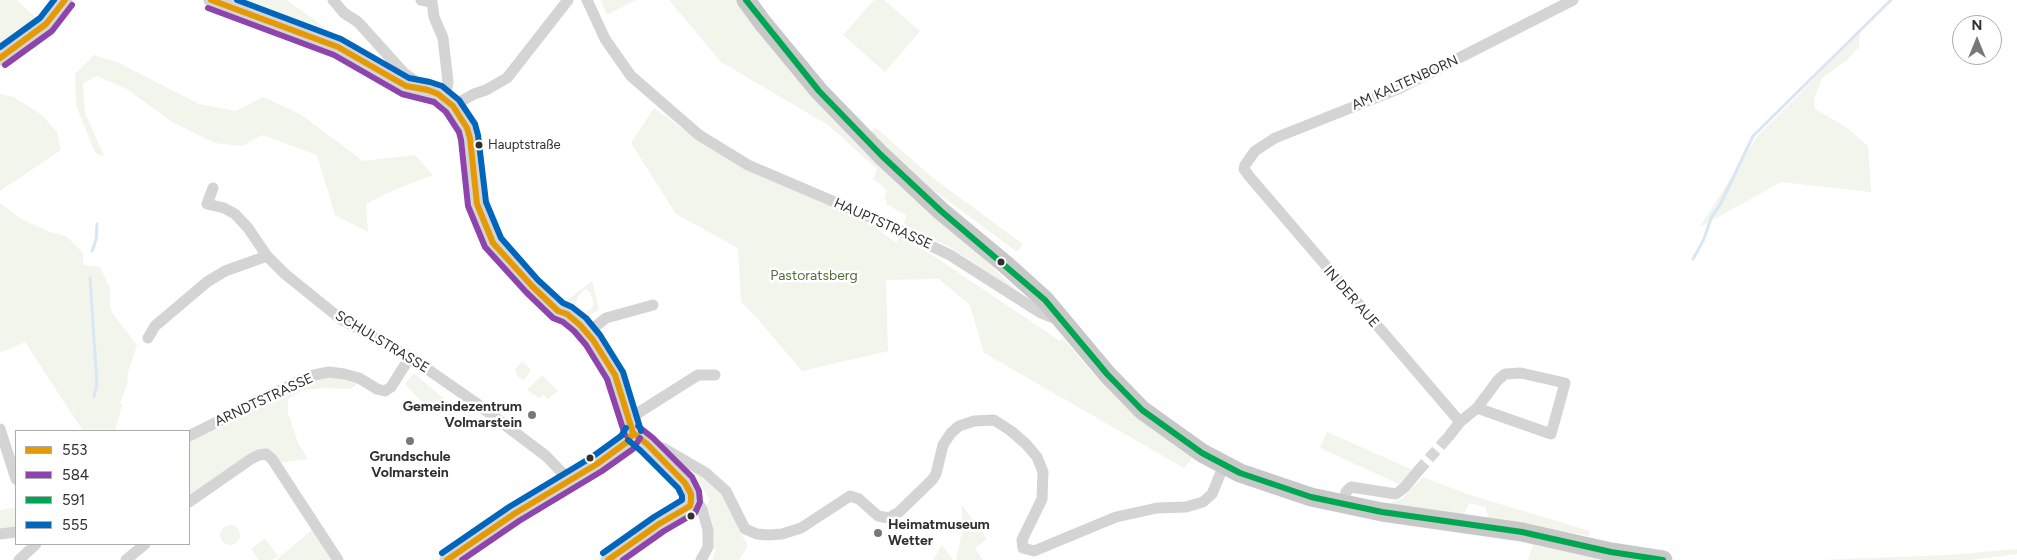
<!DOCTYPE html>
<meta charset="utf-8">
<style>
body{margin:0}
#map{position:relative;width:2017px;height:560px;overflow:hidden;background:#fff;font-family:Figtree,sans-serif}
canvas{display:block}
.legend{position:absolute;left:15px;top:430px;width:175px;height:115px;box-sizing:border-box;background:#fff;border:1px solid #acacac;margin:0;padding:6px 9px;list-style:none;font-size:15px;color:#303030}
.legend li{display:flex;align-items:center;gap:10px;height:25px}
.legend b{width:25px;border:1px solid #acacac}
.north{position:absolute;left:1952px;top:15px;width:50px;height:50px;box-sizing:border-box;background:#fff;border:1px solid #acacac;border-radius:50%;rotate:0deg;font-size:14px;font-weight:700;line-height:20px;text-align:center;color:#303030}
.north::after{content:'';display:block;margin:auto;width:18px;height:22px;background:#787878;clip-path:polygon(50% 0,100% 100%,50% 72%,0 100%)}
</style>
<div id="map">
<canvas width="2017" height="560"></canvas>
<ul class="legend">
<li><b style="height:6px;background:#e39a05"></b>553</li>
<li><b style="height:6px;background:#8e44ad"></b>584</li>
<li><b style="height:6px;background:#00a651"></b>591</li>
<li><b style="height:6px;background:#0065bd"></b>555</li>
</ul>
<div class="north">N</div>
</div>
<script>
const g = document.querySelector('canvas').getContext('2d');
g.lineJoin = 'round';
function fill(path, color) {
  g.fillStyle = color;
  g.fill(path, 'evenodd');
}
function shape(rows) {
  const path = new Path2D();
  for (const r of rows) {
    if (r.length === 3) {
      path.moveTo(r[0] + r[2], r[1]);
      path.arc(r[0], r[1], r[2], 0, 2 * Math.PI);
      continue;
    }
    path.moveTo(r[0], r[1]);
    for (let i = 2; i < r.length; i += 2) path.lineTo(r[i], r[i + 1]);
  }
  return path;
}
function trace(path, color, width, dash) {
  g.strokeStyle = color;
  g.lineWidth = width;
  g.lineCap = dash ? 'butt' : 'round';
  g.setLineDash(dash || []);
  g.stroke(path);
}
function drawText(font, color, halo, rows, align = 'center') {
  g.font = font + ' Figtree,sans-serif';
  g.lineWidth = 5;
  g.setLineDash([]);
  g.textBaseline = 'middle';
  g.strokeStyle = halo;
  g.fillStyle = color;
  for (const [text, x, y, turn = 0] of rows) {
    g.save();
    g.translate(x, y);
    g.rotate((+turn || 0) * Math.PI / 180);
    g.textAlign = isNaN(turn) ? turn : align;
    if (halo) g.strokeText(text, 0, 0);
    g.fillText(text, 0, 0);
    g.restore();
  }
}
fill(shape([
 [0,0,17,0,35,17,41,20,0,53],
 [225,0,287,0,346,43],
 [600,0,636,0,607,15],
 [669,0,741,0,970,245,1014,288,1031,301,953,249,904,224,906,215,886,204,887,200,884,199,887,190,873,179,877,169,828,125,721,62],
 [874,0,884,0,920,31,885,72,843,35],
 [1860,30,1859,47,1846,61,1822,78,1814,99,1815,109,1847,128,1868,146,1871,192,1781,182,1700,227,1758,135,1791,103],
 [94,55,117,62,199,104,236,111,263,97,300,114,363,161,415,155,433,175,387,193,368,203,366,206,368,232,335,215,317,155,262,135,242,146,215,143,172,122,127,89,97,76,83,83,85,113,104,156,95,153,76,105,75,74],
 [0,94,14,97,43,116,57,132,61,150,0,191],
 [654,108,688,133,874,224,877,229,896,243,899,238,932,255,1060,341,1063,338,1097,378,1126,406,1192,458,1184,468,984,353,970,305,939,279,886,280,888,351,802,371,755,316,741,302,738,248,676,214,631,143],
 [875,127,933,178,1023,244,1017,252,931,188,870,133],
 [0,203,23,220,50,232,66,236,83,253,83,265,100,267,110,288,110,307,113,314,137,345,128,372,127,385,120,403,122,405,115,431,83,431,25,342,0,353],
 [592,281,599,309,584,319,581,313,590,310,594,304,590,292,586,289,583,290,577,298,576,304,574,306,569,306,567,300],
 [522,361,531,370,524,380,518,377,515,370],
 [414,373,444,399,431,405,426,405,421,401,405,384],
 [542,375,558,391,548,399,544,395,539,398,527,390],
 [329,377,358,383,350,389,323,388,301,391,288,399,288,413,298,443,308,459,278,463,266,449,189,499,189,440,312,380],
 [1327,432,1413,470,1401,485,1320,448],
 [675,460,707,477,731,506,739,530,748,546,739,560,712,560,716,550,714,549,713,527,707,504,710,500,698,482],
 [1423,477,1470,495,1590,531,1589,536,1488,518,1486,507,1469,503,1464,514,1390,506,1391,502,1402,499],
 [962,505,987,539,975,548,983,560,956,560,962,532],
 [16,507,16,529,0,530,0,510],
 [230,535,10],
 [312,530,331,560,276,560],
 [265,539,278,556,272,560,259,560,251,549],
 [1521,541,1606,560,1528,560,1533,545],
 [942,545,953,560,933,560],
 [2017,549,2017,554,1971,560,1821,560,1947,555]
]), '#f1f5ec');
trace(shape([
 [92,251,96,240,97,224],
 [1693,259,1703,241,1712,216,1720,205,1753,136,1891,0],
 [90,278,97,384,94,397]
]), '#d8e7f3', 3);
trace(shape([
 [1418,471,1449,436]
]), '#d6d6d6', 11, [11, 5.5]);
trace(shape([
 [333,0,344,13,358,22,404,73,426,89],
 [421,0,432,2,434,17,443,38,448,82,445,99],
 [587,0,605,39,631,76,699,135,748,165,877,220,950,255,1041,313,1054,318,1058,318],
 [453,106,474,94,486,90,507,78,568,0],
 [213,188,207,204,224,208,235,214,248,228,267,256],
 [587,333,606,318,653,305],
 [148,338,155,326,207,282,225,271,267,256,285,274,342,320,410,357,476,403,546,456,570,481],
 [630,421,641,411,698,375,715,375],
 [1460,422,1477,408,1498,380,1505,374,1521,373,1565,383,1551,434,1477,408],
 [0,429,16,479],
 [189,436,299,381,314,375,329,372,344,374,359,378,377,389,385,391,391,387,410,357],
 [1449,436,1460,422,1249,176,1244,169,1245,165,1255,151,1275,138,1398,89,1573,0],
 [647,444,663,448,706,473,726,491,745,529,757,534,768,535,782,534,801,528,850,496,859,499,878,516,889,518,899,512,932,480,936,474,943,445,951,433,959,426,974,421,994,420,1011,431,1026,444,1037,457,1043,472,1042,499,1022,540,1023,548,1034,551,1116,517,1157,508,1186,507,1203,502,1212,494,1224,465],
 [691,494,702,509,708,530,708,547,701,560],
 [189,502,251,459,259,455,266,454,272,459,338,560],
 [1344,504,1346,492,1351,487,1396,494,1405,487,1418,471],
 [0,534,16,532],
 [19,560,36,544],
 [126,560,145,544]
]), '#d4d4d4', 11);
trace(shape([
 [211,0,321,40,338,47,406,86,428,90,438,94,453,106,467,128,470,138,477,204,493,243,532,286,558,311,567,314,580,325,593,340,615,375,622,393,633,433],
 [0,58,46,24,65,0],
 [447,560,514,514,597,464,627,442,633,433],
 [608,560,659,524,690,506,691,501,691,494,685,483,647,444,633,433]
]), '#d4d4d4', 15);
trace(shape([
 [746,0,762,22,819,91,881,155,941,211,1005,264,1045,300,1107,374,1142,410,1202,453,1240,473,1311,497,1382,512,1522,532,1611,552,1663,560]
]), '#c8c8c8', 19);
trace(shape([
 [211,0,338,47,406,86,428,90,438,94,453,106,467,128,470,138,477,204,493,243,532,286,558,311,567,314,580,325,593,340,615,375,633,433],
 [0,58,46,24,65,0],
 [447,560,514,514,597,464,627,442,633,433],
 [608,560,659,524,690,506,691,501,691,494,685,483,647,444,633,433]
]), '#e39a05', 6);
trace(shape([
 [208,8,334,55,402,94,434,102,446,112,459,132,461,140,468,206,485,247,526,292,553,318,563,322,574,331,586,345,607,379,625,435],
 [5,65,52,31,72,5],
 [462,560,519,521,602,471,633,449,640,438],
 [623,560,664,531,695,513,700,502,699,491,692,477,653,438,638,426]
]), '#8e44ad', 6);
trace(shape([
 [746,0,819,91,881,155,941,211,1045,300,1107,374,1142,410,1202,453,1240,473,1311,497,1382,512,1522,532,1611,552,1663,560]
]), '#00a651', 6);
trace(shape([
 [237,0,341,39,409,78,430,82,442,86,459,100,475,124,478,135,486,202,501,238,538,280,563,303,572,307,586,318,600,335,623,372,641,431],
 [0,47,40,18,54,0],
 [442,553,509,507,592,457,621,436,626,428],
 [603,553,654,517,682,500,682,496,678,488,641,451,628,440]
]), '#0065bd', 6);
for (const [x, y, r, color] of [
 [479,145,4.5,"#303030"],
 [1001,262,4.5,"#303030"],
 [532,415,5,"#787878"],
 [410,441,5,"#787878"],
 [590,458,4.5,"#303030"],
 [691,516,4.5,"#303030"],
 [878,533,5,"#787878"]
]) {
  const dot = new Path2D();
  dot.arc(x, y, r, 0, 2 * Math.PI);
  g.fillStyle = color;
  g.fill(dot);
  trace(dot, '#fff', 2);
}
drawText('13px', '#303030', '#fff', [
 ["Hauptstraße",488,145]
], 'left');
drawText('14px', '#303030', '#fff', [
 ["AM KALTENBORN",1405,83,-24],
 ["HAUPTSTRASSE",883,224,24],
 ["IN DER AUE",1351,297,49],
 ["SCHULSTRASSE",382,342,31],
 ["ARNDTSTRASSE",264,400,-25]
]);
drawText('14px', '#506e3a', '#fff', [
 ["Pastoratsberg",814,276]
]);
drawText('bold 14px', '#303030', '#fff', [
 ["Gemeindezentrum",522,407],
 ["Volmarstein",522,423],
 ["Grundschule",410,457,"center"],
 ["Volmarstein",410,473,"center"],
 ["Heimatmuseum",888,525,"left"],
 ["Wetter",888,541,"left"]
], 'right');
</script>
